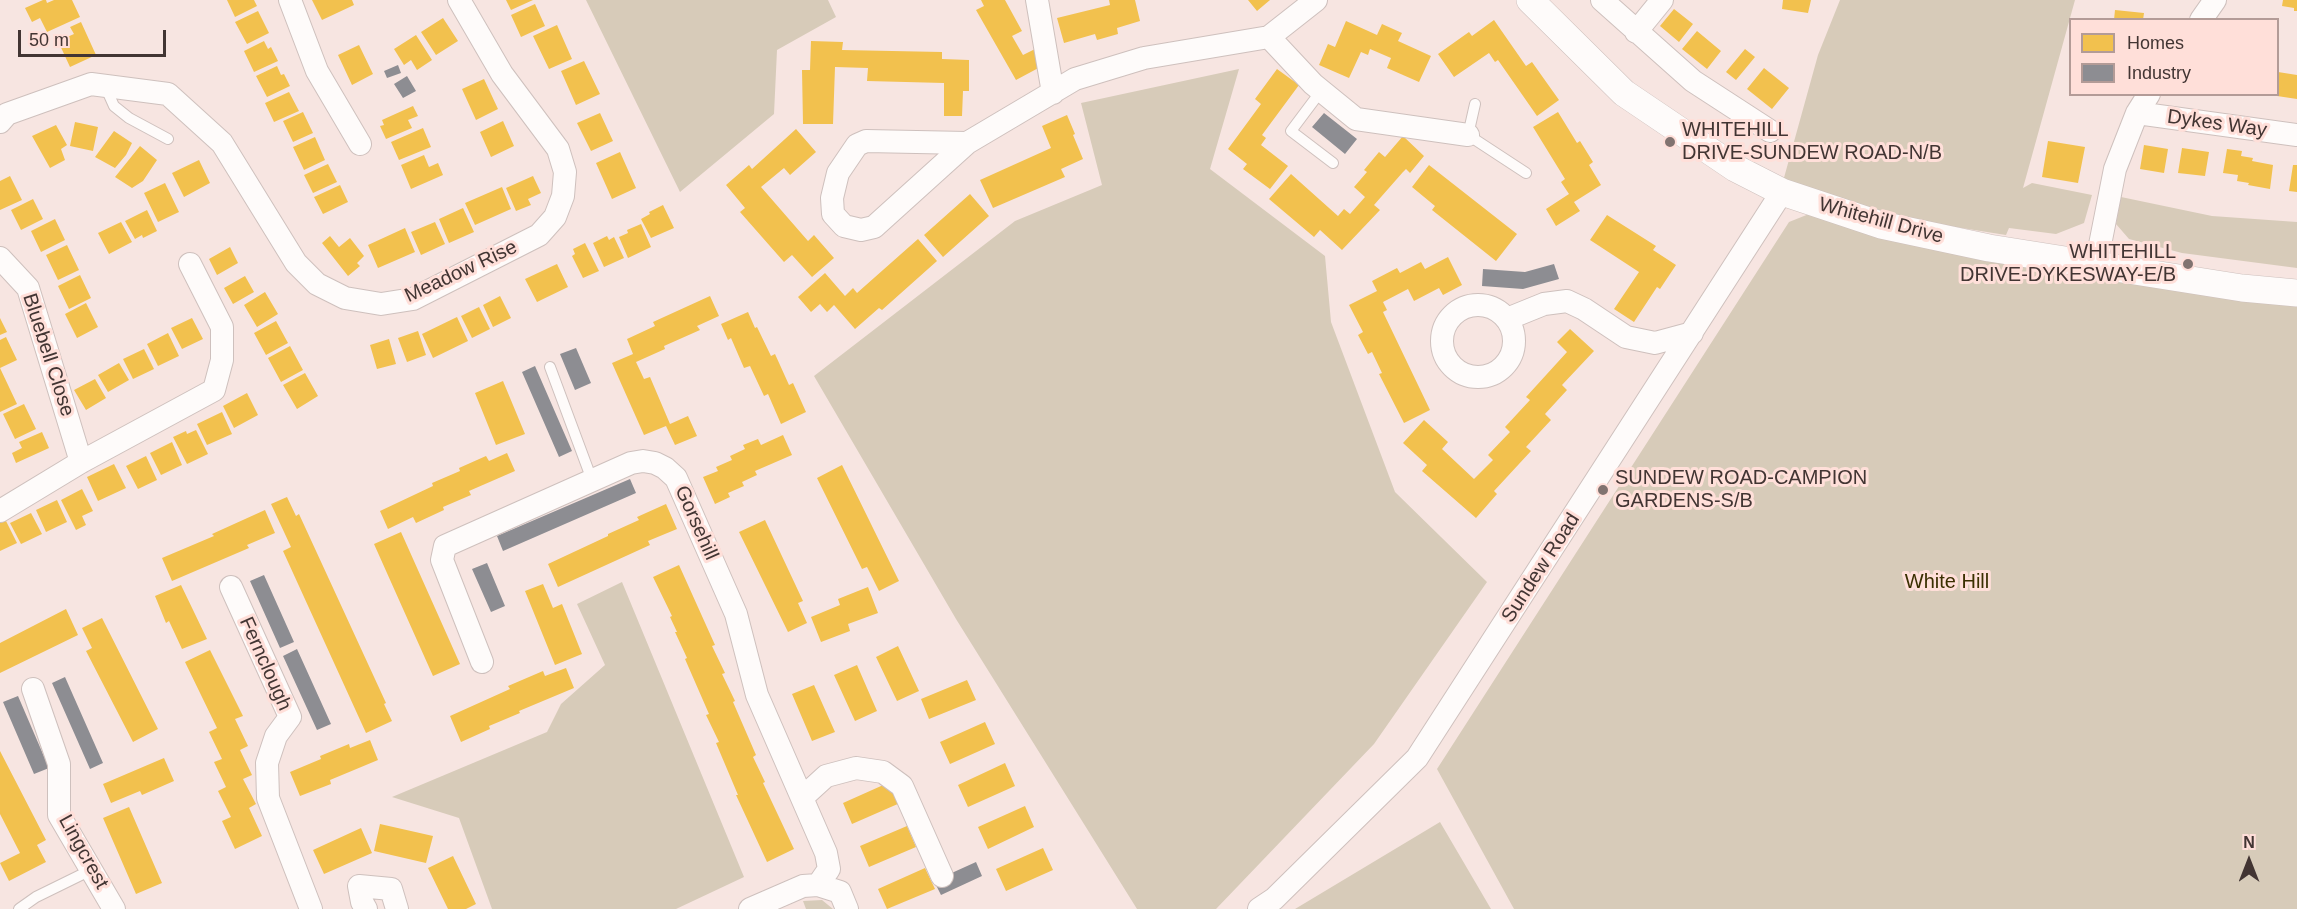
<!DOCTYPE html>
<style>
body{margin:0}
#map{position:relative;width:2297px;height:909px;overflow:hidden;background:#f7e5e1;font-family:Arial,sans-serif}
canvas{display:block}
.legend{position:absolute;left:2069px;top:18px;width:210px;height:78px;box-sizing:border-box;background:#ffdfd9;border:2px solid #b39b97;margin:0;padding:8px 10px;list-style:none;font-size:18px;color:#423533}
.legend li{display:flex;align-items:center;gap:12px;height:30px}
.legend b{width:30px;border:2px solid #b39b97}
.north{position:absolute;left:2219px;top:831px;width:60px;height:60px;-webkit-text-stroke:4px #ffdfd9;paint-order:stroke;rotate:0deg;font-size:16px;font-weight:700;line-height:24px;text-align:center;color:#423533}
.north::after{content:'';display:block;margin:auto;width:21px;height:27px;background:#423533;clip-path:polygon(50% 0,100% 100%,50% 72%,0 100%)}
.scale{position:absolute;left:18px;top:30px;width:148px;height:27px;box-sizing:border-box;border:3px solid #423533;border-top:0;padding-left:8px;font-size:18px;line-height:21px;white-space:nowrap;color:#423533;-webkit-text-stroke:4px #ffdfd9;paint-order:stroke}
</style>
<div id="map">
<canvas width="2297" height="909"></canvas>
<ul class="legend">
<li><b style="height:16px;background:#f2c14e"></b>Homes</li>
<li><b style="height:16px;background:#8d8d92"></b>Industry</li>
</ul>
<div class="north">N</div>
<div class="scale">50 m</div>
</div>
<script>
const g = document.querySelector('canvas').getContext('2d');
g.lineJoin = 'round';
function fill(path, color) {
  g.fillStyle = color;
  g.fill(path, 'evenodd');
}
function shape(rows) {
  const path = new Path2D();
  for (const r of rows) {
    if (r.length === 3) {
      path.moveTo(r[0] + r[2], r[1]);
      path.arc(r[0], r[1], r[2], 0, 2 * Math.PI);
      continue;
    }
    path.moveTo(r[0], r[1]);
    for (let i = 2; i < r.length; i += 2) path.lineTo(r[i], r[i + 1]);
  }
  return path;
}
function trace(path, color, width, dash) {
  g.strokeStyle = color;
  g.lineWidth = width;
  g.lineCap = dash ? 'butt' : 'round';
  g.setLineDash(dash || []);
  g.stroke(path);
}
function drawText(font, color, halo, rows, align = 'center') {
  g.font = font + ' Arial,sans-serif';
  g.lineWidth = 6;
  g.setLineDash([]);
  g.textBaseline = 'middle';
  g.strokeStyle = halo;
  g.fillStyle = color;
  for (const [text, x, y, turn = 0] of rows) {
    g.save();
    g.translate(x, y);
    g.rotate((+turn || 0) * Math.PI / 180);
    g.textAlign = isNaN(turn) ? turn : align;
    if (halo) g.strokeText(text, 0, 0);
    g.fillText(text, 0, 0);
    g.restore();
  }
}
fill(shape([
 [586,0,828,0,836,17,777,50,774,114,680,192],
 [1840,0,2075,0,2023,188,2032,183,2092,195,2084,223,2056,234,2009,228,2006,235,1886,216,1782,185,1818,55],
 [1239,69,1210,169,1325,256,1331,322,1395,492,1487,582,1374,744,1216,909,1137,909,956,619,814,376,1015,221,1102,185,1081,103],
 [2121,197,2212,216,2297,222,2297,268,2182,253,2129,239,2116,224],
 [1809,214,2297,303,2297,909,1514,909,1437,769,1789,222],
 [622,582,744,877,676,909,492,909,459,818,392,797,547,732,561,704,605,665,577,604],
 [1440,822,1491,909,1295,909],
 [822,900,833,909,806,909,803,901]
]), '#d7cbb9');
fill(shape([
 [43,0,46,0,47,3,54,0,72,0,80,17,47,32,40,18,32,22,25,8],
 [227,0,254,0,257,6,235,17],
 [312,0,352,0,354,5,322,20],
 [506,0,533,0,511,10],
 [981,0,1005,0,1022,31,1012,36,1023,55,1035,49,1044,65,1016,80,976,10,984,6],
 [1109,0,1135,0,1140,21,1117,28,1118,34,1097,40,1095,34,1064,43,1057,18,1110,5],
 [1248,0,1270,0,1257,11],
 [1783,0,1811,0,1808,13,1782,9],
 [2283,0,2297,0,2297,11,2294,11,2294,8,2282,6],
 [535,4,545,26,521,37,511,15],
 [1674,9,1693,24,1679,42,1660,26],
 [2115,10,2144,13,2143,20,2114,20],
 [258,11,269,33,247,44,235,22],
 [443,18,458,41,436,55,421,32],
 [1494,20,1526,66,1532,62,1559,100,1537,116,1498,60,1495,62,1489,53,1454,77,1438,54,1469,32,1472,36],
 [1346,21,1377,35,1382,24,1402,33,1398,41,1431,56,1419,82,1387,68,1391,58,1370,49,1368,55,1361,52,1349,78,1319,65,1328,44,1335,47],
 [81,22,96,55,70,67,58,41,74,34,70,27],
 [557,25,572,59,549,69,533,36],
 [1697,31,1721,51,1707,69,1682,49],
 [416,35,432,60,417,70,411,60,404,65,394,49],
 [264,41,268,49,271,47,278,61,254,72,244,51],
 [811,41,843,42,842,50,942,52,942,59,969,60,969,91,963,91,962,116,944,116,944,83,867,81,868,68,835,67,833,124,803,124,802,70,810,70],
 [359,45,373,74,352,85,338,55],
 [1745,49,1755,57,1736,80,1726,72],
 [584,61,600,94,576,105,561,71],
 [277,66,281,75,284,74,290,86,267,97,256,76],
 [1764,68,1789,88,1772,109,1747,89],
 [1277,69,1299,85,1262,135,1266,138,1261,145,1288,166,1270,189,1243,169,1247,164,1228,149,1261,104,1255,99],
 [2278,72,2297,75,2297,99,2277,96],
 [484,79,498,109,476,120,462,89],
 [289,92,299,111,274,122,265,103],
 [413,106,418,116,408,120,412,128,386,139,380,126,384,125,382,120],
 [303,112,313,133,293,142,283,121],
 [1558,112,1577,143,1580,141,1593,162,1589,165,1601,185,1574,202,1580,211,1556,226,1546,209,1569,194,1561,182,1565,179,1533,127],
 [600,113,613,141,591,151,577,123],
 [1067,115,1075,134,1073,135,1083,159,1061,169,1065,177,993,208,980,180,1051,148,1042,126],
 [503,121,514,146,491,157,480,132],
 [75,122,98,127,93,151,70,146],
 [56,125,67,145,61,149,65,160,50,168,32,136],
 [423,128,431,147,399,160,391,142],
 [796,129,816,152,790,175,784,168,761,187,808,241,814,235,834,258,812,277,792,255,784,262,740,212,745,208,726,185,749,165,752,169],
 [114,131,132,143,126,155,115,168,95,157],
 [1403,136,1424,156,1410,173,1406,169,1403,172,1374,205,1380,210,1342,250,1320,230,1314,237,1269,199,1291,174,1338,216,1344,209,1350,214,1365,197,1354,187,1367,172,1364,170,1379,152,1385,157],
 [315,137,325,160,304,170,293,147],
 [2048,141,2085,147,2078,183,2042,177],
 [2144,145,2168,149,2164,173,2140,169],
 [140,146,157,160,143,181,132,188,115,177],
 [2182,148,2209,152,2205,176,2178,173],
 [2227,149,2242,151,2241,156,2253,158,2252,161,2273,165,2270,189,2248,185,2249,183,2237,181,2238,175,2223,173],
 [620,152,636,188,612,199,596,163],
 [424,155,429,167,438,163,443,175,411,189,401,165],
 [199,160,210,183,184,197,172,173],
 [328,164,337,182,313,193,304,175],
 [1429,165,1517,234,1496,261,1432,210,1435,206,1412,187],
 [2293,165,2297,165,2297,192,2289,191],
 [10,176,22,200,0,210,0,181],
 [533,176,541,193,528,199,531,205,516,211,506,188],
 [165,183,179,212,158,222,144,193],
 [340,185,348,202,323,214,314,197],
 [502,187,511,209,475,225,465,203],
 [970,194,989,216,943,257,924,235],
 [33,199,43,219,21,230,11,210],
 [663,205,674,228,651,238,641,219,650,214,649,212],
 [463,208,474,232,449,243,439,219],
 [147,210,157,231,143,238,142,235,135,239,125,221],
 [1607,215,1656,246,1653,250,1676,265,1660,289,1657,287,1634,322,1614,309,1639,272,1590,240],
 [55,219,65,240,41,252,31,231],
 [121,222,132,242,109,254,98,233],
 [435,222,445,244,421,255,411,232],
 [641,224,651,247,628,258,619,237,628,233,627,230],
 [405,228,415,252,378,268,368,245],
 [330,236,339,247,350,238,364,256,357,263,360,266,348,276,322,243],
 [607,236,609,240,614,237,624,258,604,267,593,243],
 [918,239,937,261,882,310,879,308,855,329,834,305,827,312,820,304,811,312,798,297,825,273,845,296,853,288,857,293],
 [585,243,599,271,583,278,572,256,575,254,573,249],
 [67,245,79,270,58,280,46,255],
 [230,247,238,263,217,275,209,259],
 [1448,257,1462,285,1443,295,1439,288,1414,301,1408,289,1383,302,1387,310,1383,312,1430,410,1404,423,1379,374,1382,373,1372,352,1368,354,1358,335,1363,332,1349,305,1377,291,1372,281,1397,268,1400,273,1421,262,1425,269],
 [557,264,568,287,537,302,525,279],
 [80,275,91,298,69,309,58,286],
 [245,276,254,292,233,304,224,288],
 [265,292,278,314,257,327,244,305],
 [500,296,511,318,493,327,483,305],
 [710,296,719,316,697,326,700,330,664,346,665,349,636,362,644,379,650,377,670,424,688,416,697,436,675,445,666,426,644,435,612,363,633,354,627,339,655,326,653,322],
 [86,303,98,327,77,338,65,314],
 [479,307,490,329,472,338,461,316],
 [748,312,755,328,757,327,771,356,775,354,789,385,793,383,806,412,781,424,768,394,764,396,750,366,744,368,731,338,728,340,721,324],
 [457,317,468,341,433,358,422,334],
 [0,318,7,332,0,335],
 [192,318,203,339,182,349,171,328],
 [276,321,288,343,266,355,254,333],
 [1570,329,1594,351,1562,385,1567,390,1545,414,1551,420,1526,447,1531,451,1494,491,1497,494,1476,518,1422,471,1427,465,1403,443,1424,420,1448,442,1442,449,1474,479,1493,460,1488,455,1510,432,1505,427,1530,400,1526,397,1567,352,1557,342],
 [418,331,426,355,407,362,398,338],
 [168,333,179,356,158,366,147,344],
 [6,337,17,360,0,368,0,340],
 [389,339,396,364,377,369,370,345],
 [290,346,303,370,281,382,268,358],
 [144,349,154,369,133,379,123,359],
 [119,363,129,380,108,392,98,375],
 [0,368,17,404,0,412],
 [305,373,318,396,297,409,283,385],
 [95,379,106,398,86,410,74,390],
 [503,381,525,434,496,445,475,393],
 [247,393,258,415,234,428,223,406],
 [24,404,36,429,15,439,3,414],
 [222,412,232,434,207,445,197,424],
 [196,430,208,454,187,464,173,437,186,431,187,434],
 [42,432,49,448,16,463,12,453,22,448,19,442],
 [783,435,792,455,755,471,757,475,742,482,744,486,728,493,730,497,715,504,703,477,718,471,716,467,732,460,730,456,745,449,743,445,758,439,761,445],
 [172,442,182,465,161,475,150,453],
 [507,453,515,471,469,491,471,495,443,507,444,510,416,523,413,517,388,529,380,511,433,486,432,483,460,471,459,468,486,456,489,461],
 [146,456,157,480,138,489,126,466],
 [114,464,126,488,98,501,87,477],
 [842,465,899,581,879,591,867,567,862,569,817,478],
 [82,489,93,511,82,516,86,525,76,530,61,500],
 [287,497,296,516,299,514,386,703,384,704,392,721,366,733,283,551,291,547,271,504],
 [57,500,67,522,46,532,36,510],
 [666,504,677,529,648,541,650,545,558,587,548,564,608,536,608,534,639,520,637,517],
 [265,510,275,533,247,545,249,548,172,581,162,558,214,536,212,534],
 [31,513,42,534,21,544,10,523],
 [765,520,803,601,798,603,807,623,788,632,739,532],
 [6,521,17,543,0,551,0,523],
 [401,532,460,664,433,676,374,544],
 [679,565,715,645,712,646,725,673,722,674,735,701,733,702,756,755,753,757,765,782,763,783,794,849,767,862,736,795,738,795,716,743,719,742,706,715,709,714,685,659,687,658,675,632,677,632,670,617,672,616,653,577],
 [543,584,553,608,562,604,582,654,555,665,525,591],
 [181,585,207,639,182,649,169,621,166,623,155,596],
 [868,587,878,613,848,624,850,631,821,642,811,617,840,605,838,599],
 [66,609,78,635,0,673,0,643],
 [102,618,158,729,133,742,86,651,92,648,82,628],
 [898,646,919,691,897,701,876,657],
 [210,650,243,716,235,719,248,746,240,750,252,775,243,779,256,804,249,808,262,836,235,849,222,821,231,817,218,791,226,787,214,762,222,759,209,732,217,728,185,662],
 [857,665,877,711,855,721,834,675],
 [566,668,574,688,519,711,520,713,489,726,490,729,461,742,450,716,510,689,508,686,543,671,545,676],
 [967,680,976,700,929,719,921,699],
 [814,685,835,732,812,741,792,694],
 [985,722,995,744,950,764,940,742],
 [370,740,378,760,330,780,331,784,300,796,290,772,321,759,320,756,349,744,350,748],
 [0,751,46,840,37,845,46,862,9,881,0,863,20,853,0,814],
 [164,758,174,781,142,795,140,791,111,803,103,784],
 [1005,763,1015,786,968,807,958,785],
 [890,782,900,803,852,824,843,803],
 [1025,806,1034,827,988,849,978,827],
 [129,807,162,883,136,894,103,818],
 [380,824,433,836,426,863,374,851],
 [907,826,916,847,869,867,860,846],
 [361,828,372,853,324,874,313,850],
 [1043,848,1053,870,1006,891,996,869],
 [453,856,476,904,466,909,448,909,428,868],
 [925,868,935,889,887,909,878,889]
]), '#f2c14e');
fill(shape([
 [398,65,401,73,387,78,384,71],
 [407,76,416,91,403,98,394,84],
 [1324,113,1357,139,1345,154,1312,127],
 [1554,264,1559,279,1523,289,1482,286,1483,269,1525,272],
 [576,348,591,383,575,390,560,354],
 [535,366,572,451,559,457,522,372],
 [630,479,636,493,503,551,497,536],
 [487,563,505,606,491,612,472,569],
 [264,575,294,642,280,648,250,581],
 [297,649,331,724,317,730,283,656],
 [65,677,103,763,90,769,52,683],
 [18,696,49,768,34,774,3,702],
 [976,862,982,876,941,895,934,881]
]), '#8d8d92');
const service = shape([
 [105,86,114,106,129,118,168,139],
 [1321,91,1291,131,1333,163],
 [1475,104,1468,135,1526,173],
 [550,367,592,480],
 [19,909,36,897,91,870]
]);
const minor = shape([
 [290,0,317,71,360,144],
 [1037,0,1053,93],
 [1602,0,1693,81,1770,131],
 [2201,20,2215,0],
 [1636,32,1662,0],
 [1269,37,1313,84,1356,119,1468,135],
 [2137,113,2297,135],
 [0,122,7,114,91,84,168,94,222,143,296,263,317,284,345,298,381,304,413,299,539,235,555,217,563,196,565,172,558,149,502,74,459,0],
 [967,143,866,141,857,145,838,173,832,198,833,214,844,226,861,230,874,227,967,143,1075,79,1144,58,1269,37,1316,0],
 [0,258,28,288,81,462],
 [2096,265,2115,169,2137,113,2149,94],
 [1478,341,36],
 [1507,319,1544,304,1567,301,1584,309,1626,337,1655,343,1692,333],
 [0,511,81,462,214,390,222,360,222,327,190,264],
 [231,587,290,717,276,736,267,763,268,798,311,909],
 [482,662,442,560,445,546,631,463,643,461,655,463,665,468,676,478,736,614,757,695,826,853,829,869,818,885],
 [33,689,59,764,59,815,114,909],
 [803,797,826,776,856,768,883,772,902,786,942,876],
 [366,909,362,902,359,886,391,889,397,909],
 [750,909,803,886,818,885,840,892,847,909],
 [1259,909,1274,899,1417,758,1782,192]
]);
const tertiary = shape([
 [1530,0,1624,93,1735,168,1782,192,1881,225,1989,248,2242,288,2297,293]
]);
trace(service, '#cec0bd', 12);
trace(minor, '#cec0bd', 24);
trace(tertiary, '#cec0bd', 28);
trace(service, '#fefbfa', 10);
trace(minor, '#fefbfa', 22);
trace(tertiary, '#fefbfa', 27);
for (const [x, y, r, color] of [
 [1670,142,6,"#817370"],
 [2188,264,6,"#817370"],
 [1603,490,6,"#817370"]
]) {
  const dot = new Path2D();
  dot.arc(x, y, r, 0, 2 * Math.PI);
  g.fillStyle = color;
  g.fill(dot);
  trace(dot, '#ffdfd9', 2);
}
drawText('20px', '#423533', '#ffdfd9', [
 ["Dykes Way",2217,124,8],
 ["Whitehill Drive",1881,221,15],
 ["Meadow Rise",461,272,-25],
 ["Bluebell Close",48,355,72],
 ["Gorsehill",696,523,66],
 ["Sundew Road",1541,568,-57],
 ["Fernclough",265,664,66],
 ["Lingcrest",83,852,61]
]);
drawText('20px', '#423533', '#ffdfd9', [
 ["WHITEHILL",1682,130],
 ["DRIVE-SUNDEW ROAD-N/B",1682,153],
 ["WHITEHILL",2176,252,"right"],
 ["DRIVE-DYKESWAY-E/B",2176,275,"right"],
 ["SUNDEW ROAD-CAMPION",1615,478],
 ["GARDENS-S/B",1615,501]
], 'left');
drawText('20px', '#3a2f00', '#ffdfd9', [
 ["White Hill",1947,582]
]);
</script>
